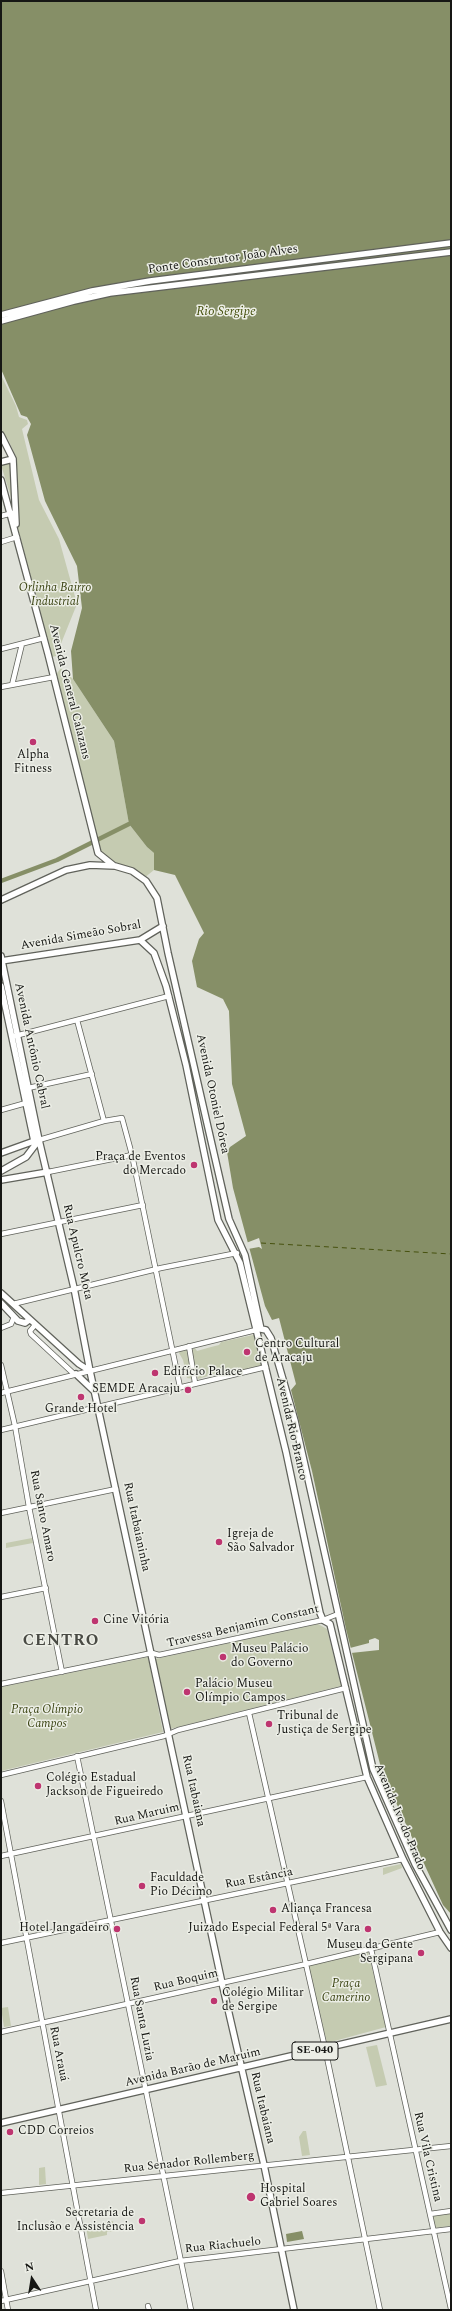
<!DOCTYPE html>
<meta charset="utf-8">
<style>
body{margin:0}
#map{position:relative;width:452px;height:2311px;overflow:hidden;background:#dfe1d9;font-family:Spectral,serif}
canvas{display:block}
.frame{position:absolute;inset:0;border:2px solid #161714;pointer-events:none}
.north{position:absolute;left:12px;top:2259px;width:40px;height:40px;-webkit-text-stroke:3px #eceee6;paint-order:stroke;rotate:348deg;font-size:11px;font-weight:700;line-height:16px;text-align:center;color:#161714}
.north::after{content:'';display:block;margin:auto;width:14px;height:18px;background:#161714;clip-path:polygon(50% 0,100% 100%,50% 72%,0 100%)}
</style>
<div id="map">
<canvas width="452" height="2311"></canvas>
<div class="frame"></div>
<div class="north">N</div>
</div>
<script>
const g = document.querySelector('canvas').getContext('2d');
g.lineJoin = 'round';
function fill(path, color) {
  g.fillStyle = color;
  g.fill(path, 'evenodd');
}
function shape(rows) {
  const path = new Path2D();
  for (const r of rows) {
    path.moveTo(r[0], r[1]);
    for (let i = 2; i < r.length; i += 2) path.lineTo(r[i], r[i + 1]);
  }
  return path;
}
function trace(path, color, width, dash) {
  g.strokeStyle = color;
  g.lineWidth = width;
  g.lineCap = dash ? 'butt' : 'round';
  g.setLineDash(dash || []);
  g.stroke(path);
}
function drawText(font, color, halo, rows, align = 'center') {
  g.font = font + ' Spectral,serif';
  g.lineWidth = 3;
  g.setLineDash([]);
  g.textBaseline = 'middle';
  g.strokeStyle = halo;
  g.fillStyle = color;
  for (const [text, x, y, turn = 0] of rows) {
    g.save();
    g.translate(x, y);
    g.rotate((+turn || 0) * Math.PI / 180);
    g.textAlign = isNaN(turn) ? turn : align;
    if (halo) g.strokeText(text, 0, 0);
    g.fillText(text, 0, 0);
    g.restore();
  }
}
fill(shape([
 [1,375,16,406,19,417,27,420,28,424,22,429,39,500,59,539,77,604,56,656,52,657,16,521,16,457,8,439,1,431],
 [12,463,13,490,11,497,1,465],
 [61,668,73,679,114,741,129,824,147,847,154,853,154,870,144,878,99,856,54,677],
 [253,1335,255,1335,262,1365,239,1371,238,1367,198,1379,191,1354,192,1350,195,1348,197,1351,211,1347,219,1345,221,1342],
 [180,1349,188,1349,194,1379,187,1378,183,1360,179,1353],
 [32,1538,33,1543,6,1548,6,1543],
 [318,1624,327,1629,341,1686,170,1729,155,1659],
 [148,1657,163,1732,1,1771,1,1687],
 [401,1864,402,1868,383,1875,383,1868],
 [368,1951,386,2027,327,2043,308,1966],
 [8,2007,11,2026,4,2027,1,2008],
 [377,2045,387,2085,376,2087,366,2047],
 [303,2131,306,2131,310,2155,302,2156,299,2137],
 [45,2167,46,2184,39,2185,39,2168],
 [451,2213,451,2226,434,2228,433,2215],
 [113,2221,115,2231,107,2232,107,2235,88,2239,86,2226]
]), '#c5cbb1');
fill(shape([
 [1,1,451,1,451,1914,443,1905,382,1772,346,1629,312,1471,291,1390,296,1384,288,1353,279,1318,272,1320,265,1306,233,1188,227,1152,230,1147,246,1136,232,1084,229,1011,223,999,197,987,192,961,199,939,204,933,175,875,154,870,154,853,147,847,129,824,114,741,73,679,71,651,82,608,77,566,45,501,27,435,31,424,27,417,21,415,1,369],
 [302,2231,304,2239,287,2242,286,2234]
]), '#868f67');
fill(shape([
 [259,1238,262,1249,259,1247,248,1249,246,1243],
 [375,1638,379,1640,379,1650,351,1653,350,1648,369,1643,369,1640]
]), '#dfe1d9');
trace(shape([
 [1,881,57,860,129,824]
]), '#868f67', 4.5);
trace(shape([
 [261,1243,451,1254]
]), '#46510e', 1, [5, 4]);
const minor = shape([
 [1,516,13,513],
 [1,542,17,537],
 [1,649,44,638],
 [12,685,22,644],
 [1,687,54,677],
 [77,1020,104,1121],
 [15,1036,169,996],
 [28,1088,92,1074],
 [1,1110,26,1103],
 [39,1140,104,1121,122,1118,132,1155,180,1387],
 [48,1172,132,1155],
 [1,1234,143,1205],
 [13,1304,161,1268,237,1253],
 [35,1325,30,1331,31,1334,74,1374],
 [1,1328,11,1324,14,1317],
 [189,1346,195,1383],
 [1,1365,15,1426,29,1507,62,1672],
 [1,1393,260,1329],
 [1,1430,266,1367],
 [1,1513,116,1489],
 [1,1597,46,1588],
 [1,1684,152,1653,159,1655,323,1620,338,1614],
 [249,1713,325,2048,380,2310],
 [77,1756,191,2310],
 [1,1775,164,1736,178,1730,346,1688],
 [1,1801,96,2310],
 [1,1856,367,1777],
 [1,1943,403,1859],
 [371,1949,451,2309],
 [1,2032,302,1965,440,1932],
 [1,2193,451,2146],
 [430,2214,451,2211],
 [1,2271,8,2310],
 [1,2301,180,2261,451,2229],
 [148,2306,149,2310]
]);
const major = shape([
 [1,315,92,291,150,281,451,243],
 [1,321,74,301,110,293,451,252],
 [1,435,13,459,16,524],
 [1,462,13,459],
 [1,480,48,654,98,853,113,865],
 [1,900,66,870,90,865,115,866,132,871,146,881,157,898,168,953,229,1219,245,1255,261,1329,266,1330,271,1338,295,1421,373,1769,415,1864,451,1930],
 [140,940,154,953,166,986,186,1065,218,1220,240,1263,286,1452,320,1613,323,1620,330,1624,367,1777,403,1859,440,1932,451,1948],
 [1,956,39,1140,74,1288,90,1371,222,1983,264,2165,294,2310],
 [1,961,140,940,163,926],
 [1,986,34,1141],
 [1,1153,37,1140],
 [1,1171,26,1157,39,1140],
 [1,1180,48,1172],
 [1,1293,79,1364,90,1371],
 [1,1303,18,1321,25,1323,29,1320],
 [76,1374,95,1392],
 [1,2123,451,2019]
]);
trace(minor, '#60625b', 6);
trace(major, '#60625b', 8);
trace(minor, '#fff', 4.5);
trace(major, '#fff', 5.5);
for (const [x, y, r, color] of [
 [33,742,4,"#be3570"],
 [194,1165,4,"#be3570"],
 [247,1352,4,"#be3570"],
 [155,1373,4,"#be3570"],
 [188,1390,4,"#be3570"],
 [81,1397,4,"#be3570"],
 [219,1542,4,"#be3570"],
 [95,1621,4,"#be3570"],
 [223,1657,4,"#be3570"],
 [187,1692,4,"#be3570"],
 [269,1724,4,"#be3570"],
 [38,1786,4,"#be3570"],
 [142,1886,4,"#be3570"],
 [273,1910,4,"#be3570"],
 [117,1929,4,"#be3570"],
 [368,1929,4,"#be3570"],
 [421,1953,4,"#be3570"],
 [214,2001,4,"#be3570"],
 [10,2132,4,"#be3570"],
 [251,2197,5,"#be3570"],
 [142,2221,4,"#be3570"]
]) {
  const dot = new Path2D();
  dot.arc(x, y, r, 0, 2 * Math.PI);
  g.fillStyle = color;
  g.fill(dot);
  trace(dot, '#eceee6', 1.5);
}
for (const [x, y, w] of [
 [315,2051,46]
]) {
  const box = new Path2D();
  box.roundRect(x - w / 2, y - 9, w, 18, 3);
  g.fillStyle = '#eceee6';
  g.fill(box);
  trace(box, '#161714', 1);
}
drawText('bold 11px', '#161714', null, [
 ["SE-040",315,2051]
]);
drawText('12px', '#161714', '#eceee6', [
 ["Ponte Construtor João Alves",223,260,-8],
 ["Avenida General Calazans",69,692,76],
 ["Avenida Simeão Sobral",81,936,-10],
 ["Avenida Antônio Cabral",31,1046,78],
 ["Avenida Otoniel Dórea",212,1094,78],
 ["Rua Apulcro Mota",77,1252,77],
 ["Avenida Rio Branco",291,1429,77],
 ["Rua Santo Amaro",42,1516,79],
 ["Rua Itabaianinha",136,1527,78],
 ["Travessa Benjamim Constant",243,1627,-13],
 ["Rua Itabaiana",193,1791,78],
 ["Rua Maruim",147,1815,-13],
 ["Avenida Ivo do Prado",399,1817,67],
 ["Rua Estância",259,1879,-11],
 ["Rua Boquim",186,1981,-13],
 ["Rua Santa Luzia",141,2019,79],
 ["Rua Arauá",58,2054,79],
 ["Avenida Barão de Maruim",193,2068,-13],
 ["Rua Itabaiana",262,2108,77],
 ["Rua Vila Cristina",427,2157,77],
 ["Rua Senador Rollemberg",189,2163,-6],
 ["Rua Riachuelo",223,2246,-6]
]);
drawText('italic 12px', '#3b4413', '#eceee6', [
 ["Orlinha Bairro",55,589],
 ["Industrial",55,603],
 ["Praça Olímpio",47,1711],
 ["Campos",47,1725],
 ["Praça",346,1985],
 ["Camerino",346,1999]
]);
drawText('12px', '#161714', '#eceee6', [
 ["Alpha",33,756,"center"],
 ["Fitness",33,770,"center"],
 ["Praça de Eventos",186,1158,"right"],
 ["do Mercado",186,1172,"right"],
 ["Centro Cultural",255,1345],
 ["de Aracaju",255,1359],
 ["Edifício Palace",163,1373],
 ["SEMDE Aracaju",180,1390,"right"],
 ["Grande Hotel",81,1410,"center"],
 ["Igreja de",227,1535],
 ["São Salvador",227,1549],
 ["Cine Vitória",103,1621],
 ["Museu Palácio",231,1650],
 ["do Governo",231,1664],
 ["Palácio Museu",195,1685],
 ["Olímpio Campos",195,1699],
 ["Tribunal de",277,1717],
 ["Justiça de Sergipe",277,1731],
 ["Colégio Estadual",46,1779],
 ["Jackson de Figueiredo",46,1793],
 ["Faculdade",150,1879],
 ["Pio Décimo",150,1893],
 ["Aliança Francesa",281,1910],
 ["Hotel Jangadeiro",109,1929,"right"],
 ["Juizado Especial Federal 5ª Vara",360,1929,"right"],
 ["Museu da Gente",413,1946,"right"],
 ["Sergipana",413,1960,"right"],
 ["Colégio Militar",222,1994],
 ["de Sergipe",222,2008],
 ["CDD Correios",18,2132],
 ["Hospital",260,2190],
 ["Gabriel Soares",260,2204],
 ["Secretaria de",134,2214,"right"],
 ["Inclusão e Assistência",134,2228,"right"]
], 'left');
drawText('italic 13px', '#46510e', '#eceee6', [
 ["Rio Sergipe",226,312]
]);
g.letterSpacing = '1px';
drawText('bold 16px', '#494a44', '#eceee6', [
 ["CENTRO",61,1642]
]);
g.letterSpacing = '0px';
</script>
